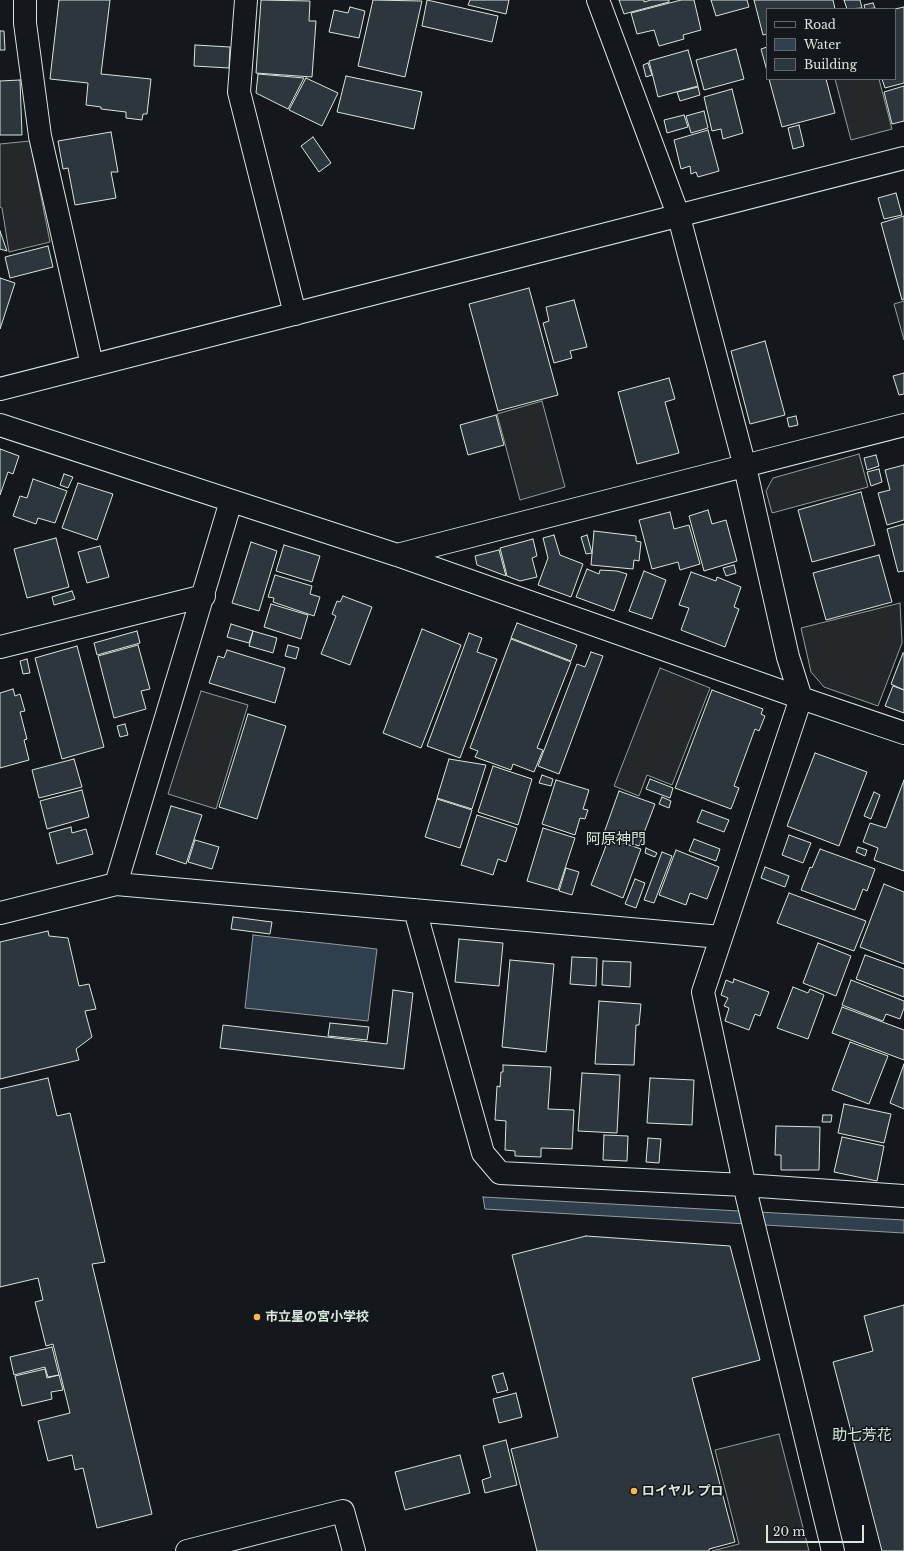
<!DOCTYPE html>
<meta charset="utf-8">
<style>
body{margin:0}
#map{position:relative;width:904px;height:1551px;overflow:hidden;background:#14181c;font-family:"Libre Baskerville",serif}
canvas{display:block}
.legend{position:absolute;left:766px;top:8px;width:130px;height:72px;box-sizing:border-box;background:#14181c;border:1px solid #626a69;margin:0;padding:5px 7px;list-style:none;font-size:12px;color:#d8e6dc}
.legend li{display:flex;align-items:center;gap:8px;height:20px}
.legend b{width:20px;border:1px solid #626a69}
.scale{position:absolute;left:766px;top:1525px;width:98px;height:18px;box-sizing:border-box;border:2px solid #d8e6dc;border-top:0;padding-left:5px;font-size:12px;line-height:14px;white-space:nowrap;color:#d8e6dc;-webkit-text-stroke:3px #14181c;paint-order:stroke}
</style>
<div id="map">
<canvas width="904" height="1551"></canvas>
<ul class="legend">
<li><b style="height:5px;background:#14181c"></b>Road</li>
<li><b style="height:11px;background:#2f3f4d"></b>Water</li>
<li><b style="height:11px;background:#2c363c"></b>Building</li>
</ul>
<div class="scale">20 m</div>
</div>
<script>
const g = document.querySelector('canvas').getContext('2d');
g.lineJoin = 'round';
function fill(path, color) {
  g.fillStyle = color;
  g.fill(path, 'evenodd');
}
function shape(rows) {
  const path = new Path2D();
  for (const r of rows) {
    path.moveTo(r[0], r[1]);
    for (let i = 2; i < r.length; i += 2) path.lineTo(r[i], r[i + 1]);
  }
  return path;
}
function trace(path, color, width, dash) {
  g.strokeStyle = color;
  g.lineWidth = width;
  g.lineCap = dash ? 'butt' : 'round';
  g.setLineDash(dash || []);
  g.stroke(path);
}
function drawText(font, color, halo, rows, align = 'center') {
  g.font = font + ' "Libre Baskerville","Noto Sans JP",serif';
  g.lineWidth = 3;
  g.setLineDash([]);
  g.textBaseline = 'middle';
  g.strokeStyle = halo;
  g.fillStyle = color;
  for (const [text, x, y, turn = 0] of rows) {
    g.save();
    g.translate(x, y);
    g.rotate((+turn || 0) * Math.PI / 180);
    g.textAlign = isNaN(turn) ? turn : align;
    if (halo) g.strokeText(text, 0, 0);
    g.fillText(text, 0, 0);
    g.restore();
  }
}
const parking = shape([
 [835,79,879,79,892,129,851,140,835,79],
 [30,141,50,242,9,252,2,208,0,207,0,144,30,141],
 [904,301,904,340,894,304,904,301],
 [542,401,565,487,520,500,497,414,542,401],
 [859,454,868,487,772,513,766,491,773,478,859,454],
 [900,603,902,643,878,706,824,687,811,672,801,628,900,603],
 [660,668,710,688,672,785,647,775,639,796,614,786,660,668],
 [201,691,248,705,216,809,168,794,201,691],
 [779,1434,809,1551,712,1551,739,1544,715,1450,779,1434]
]);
fill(parking, '#24282b');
trace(parking, '#939e99', 1);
const water = shape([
 [253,935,377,949,368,1021,245,1008,253,935],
 [483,1197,904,1220,904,1233,485,1209,483,1197]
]);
fill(water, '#2f3f4d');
trace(water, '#939e99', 1);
const building = shape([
 [59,0,110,0,101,74,151,79,147,114,143,114,142,120,126,118,126,112,101,109,101,107,86,105,88,83,50,79,59,0],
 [261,0,310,1,309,21,316,21,312,77,256,73,261,0],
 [373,0,422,1,405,77,358,66,373,0],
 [427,0,498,16,492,42,422,26,427,0],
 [470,0,509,0,506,14,468,5,470,0],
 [619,0,644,0,644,2,651,0,669,0,669,2,624,14,619,0],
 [681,0,694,0,701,30,683,35,684,39,659,46,654,30,637,34,631,13,681,0],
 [711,0,747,0,749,7,716,16,711,0],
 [754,0,833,0,835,9,767,9,767,34,763,35,754,0],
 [844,0,860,0,862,8,847,9,844,0],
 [873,3,875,8,865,9,864,5,873,3],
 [350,7,365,11,359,38,329,32,334,10,348,13,350,7],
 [904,7,904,83,885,88,882,79,895,79,895,9,904,7],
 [0,31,4,31,5,50,0,50,0,31],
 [195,45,230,47,229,68,194,66,195,45],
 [767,47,767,71,761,49,767,47],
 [736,49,744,79,704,90,696,60,736,49],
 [688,50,698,86,658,97,649,61,688,50],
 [648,63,652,75,646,77,643,65,648,63],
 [258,74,304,78,288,109,256,93,258,74],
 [346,76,422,92,414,129,337,112,346,76],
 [306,78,338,93,322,126,289,110,306,78],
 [769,79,826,79,835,113,782,127,769,79],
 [20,80,22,135,0,135,0,81,20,80],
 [904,86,904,121,892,124,884,92,904,86],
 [698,87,700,95,680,101,677,92,698,87],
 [732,89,743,133,723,139,721,129,712,131,704,97,732,89],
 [704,111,708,128,691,133,686,116,704,111],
 [684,115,688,127,667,133,664,120,684,115],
 [799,125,804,146,793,149,788,128,799,125],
 [708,130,719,171,698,177,696,172,691,174,690,166,681,169,674,140,708,130],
 [111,132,118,172,111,172,116,198,75,205,68,168,63,169,58,141,111,132],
 [313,137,331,163,319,172,301,146,313,137],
 [896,193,902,215,884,219,878,198,896,193],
 [904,216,904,299,902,300,881,223,904,216],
 [0,231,7,251,0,249,0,231],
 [48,246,53,267,10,278,5,257,48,246],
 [0,278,15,283,0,329,0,278],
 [529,288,558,395,498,411,469,304,529,288],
 [574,300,587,347,570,351,572,358,554,363,543,323,549,321,546,307,574,300],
 [765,341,785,415,750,424,731,351,765,341],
 [904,373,904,394,899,395,893,376,904,373],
 [669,378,675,399,665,402,679,453,637,464,618,392,669,378],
 [496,415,504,445,468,455,460,425,496,415],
 [796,416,798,425,789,427,787,418,796,416],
 [0,449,19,456,13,474,8,472,0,495,0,449],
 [876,455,879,466,867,470,864,458,876,455],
 [904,465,904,520,887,525,878,493,890,490,885,470,904,465],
 [879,469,882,482,871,486,867,472,879,469],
 [64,474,73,477,68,488,60,485,64,474],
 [33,479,67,491,55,523,38,518,36,524,13,516,20,496,27,498,33,479],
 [78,483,113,494,97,540,62,528,78,483],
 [861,492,875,545,812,562,798,510,861,492],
 [708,510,712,524,726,520,737,561,704,571,689,516,708,510],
 [670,512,674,529,689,525,700,564,680,570,678,562,652,569,639,520,670,512],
 [904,524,904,571,898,572,887,529,904,524],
 [594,531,636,536,636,541,641,542,639,561,634,560,633,569,591,565,594,531],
 [554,535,560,555,583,564,571,597,538,585,548,558,543,538,554,535],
 [587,535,592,553,586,554,581,537,587,535],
 [56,538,69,587,27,598,14,549,56,538],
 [533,539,537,556,532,558,537,577,520,581,507,576,500,548,533,539],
 [251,542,277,551,259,611,232,603,251,542],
 [284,545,320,556,312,582,276,571,284,545],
 [100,546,109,577,87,583,78,552,100,546],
 [499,550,506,576,477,565,475,556,499,550],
 [879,555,892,602,826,620,813,573,879,555],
 [734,565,736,573,726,576,723,568,734,565],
 [587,569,599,574,600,570,617,571,627,574,614,611,576,597,587,569],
 [644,571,666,580,652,619,629,611,644,571],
 [691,572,716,581,717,577,741,587,734,607,739,609,725,647,681,630,689,608,679,605,691,572],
 [275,575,312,586,310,594,320,597,314,616,273,602,274,598,268,597,275,575],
 [72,591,75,599,54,605,52,597,72,591],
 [343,596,372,607,350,665,321,654,336,616,332,614,337,601,340,602,343,596],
 [271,604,308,615,301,639,264,627,271,604],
 [517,623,577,645,571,661,511,638,517,623],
 [231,624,253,631,249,643,227,637,231,624],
 [422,629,461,645,421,748,383,733,422,629],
 [137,631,140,643,97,655,94,643,137,631],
 [253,631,277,638,273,653,249,646,253,631],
 [469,633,482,638,477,652,497,659,460,758,427,746,469,633],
 [511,639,571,662,537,748,543,750,534,772,513,764,511,770,475,757,478,751,470,748,511,639],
 [138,645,150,689,141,691,146,709,114,718,98,656,138,645],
 [288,645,299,648,296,659,285,656,288,645],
 [77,646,104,747,62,759,35,658,77,646],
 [227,650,285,668,275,703,209,683,218,656,224,658,227,650],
 [591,652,603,656,559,774,538,766,577,664,585,667,591,652],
 [903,653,904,653,904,690,891,684,903,653],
 [27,659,30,673,23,674,20,661,27,659],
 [893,686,904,690,904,713,885,706,893,686],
 [13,689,15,696,20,694,25,711,20,712,27,739,24,740,29,760,0,768,0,693,13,689],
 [712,690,763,709,761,714,765,716,759,731,755,729,734,786,739,788,731,809,675,788,712,690],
 [248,714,286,726,257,819,219,807,248,714],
 [125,724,128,735,120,737,117,726,125,724],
 [815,753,867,772,839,846,787,826,815,753],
 [74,759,82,787,39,798,32,770,74,759],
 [449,759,486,765,472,809,437,798,449,759],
 [493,766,532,779,518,825,478,812,493,766],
 [542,775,553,779,551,786,539,783,542,775],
 [650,779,673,788,670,798,646,789,650,779],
 [556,780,589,790,583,809,588,810,585,819,580,818,575,835,542,824,556,780],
 [904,780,904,871,874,860,878,848,863,842,870,823,886,828,904,780],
 [82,790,89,817,47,829,40,801,82,790],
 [619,791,655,804,639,846,604,833,619,791],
 [874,792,880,795,871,819,864,816,874,792],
 [662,797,671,801,669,808,659,804,662,797],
 [437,799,472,810,460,848,425,837,437,799],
 [171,806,202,815,186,864,156,854,171,806],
 [702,810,729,820,724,832,697,822,702,810],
 [477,815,517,828,506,862,498,859,493,875,461,865,477,815],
 [71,827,72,833,86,829,93,854,57,864,49,833,71,827],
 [543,828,575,838,558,890,527,881,543,828],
 [789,835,811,843,803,863,782,855,789,835],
 [609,838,641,849,623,898,591,885,609,838],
 [694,839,720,849,716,861,689,851,694,839],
 [195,840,219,847,212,869,188,862,195,840],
 [858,847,867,850,865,856,856,852,858,847],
 [646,848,657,853,655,857,645,853,646,848],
 [820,849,875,869,867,891,863,889,855,910,801,890,810,867,812,868,820,849],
 [676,850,719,867,707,899,690,893,686,905,659,895,676,850],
 [662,852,672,856,654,903,644,900,662,852],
 [765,867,789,876,785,887,761,878,765,867],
 [566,868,579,872,572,895,559,891,566,868],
 [635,879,645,883,636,908,625,904,635,879],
 [884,884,904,892,904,964,860,947,884,884],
 [789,893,866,921,854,951,777,923,789,893],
 [233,917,272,922,270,934,231,929,233,917],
 [48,931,49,936,68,938,79,986,89,984,96,1009,85,1011,92,1037,76,1049,79,1060,0,1079,0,942,48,931],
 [459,939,503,943,499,986,455,982,459,939],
 [818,943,851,956,836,996,803,983,818,943],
 [865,955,904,969,904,997,856,979,865,955],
 [572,957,597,958,596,986,570,984,572,957],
 [510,960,554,964,546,1052,502,1047,510,960],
 [603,961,631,962,630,987,602,985,603,961],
 [734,979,769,992,760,1016,755,1014,749,1030,725,1021,729,1008,724,1006,728,998,721,995,726,980,733,983,734,979],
 [851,980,904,1001,904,1008,900,1019,886,1014,883,1021,842,1005,851,980],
 [793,987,808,993,810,989,824,995,808,1039,777,1028,793,987],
 [393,990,413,993,404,1069,220,1048,223,1025,387,1044,393,990],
 [599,1001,641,1004,639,1025,636,1025,634,1065,595,1064,599,1001],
 [842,1007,904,1030,904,1060,832,1033,842,1007],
 [330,1023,369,1027,367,1040,328,1036,330,1023],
 [850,1042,888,1056,869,1104,832,1090,850,1042],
 [904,1064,904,1109,890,1103,904,1064],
 [503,1065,551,1067,548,1109,574,1110,572,1149,541,1148,541,1157,515,1156,515,1151,505,1150,506,1121,495,1120,497,1086,500,1087,501,1072,503,1072,503,1065],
 [582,1073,620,1075,617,1133,578,1131,582,1073],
 [48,1078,57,1116,70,1113,105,1262,92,1264,152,1514,97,1528,83,1468,75,1470,72,1455,48,1461,38,1421,70,1413,53,1344,46,1346,35,1302,43,1300,38,1278,0,1287,0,1089,48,1078],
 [650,1078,694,1080,692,1125,647,1123,650,1078],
 [844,1104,891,1114,884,1143,838,1133,844,1104],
 [823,1115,832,1115,831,1122,822,1122,823,1115],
 [776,1126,820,1127,819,1170,781,1170,781,1155,775,1155,776,1126],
 [604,1135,628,1136,627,1161,603,1160,604,1135],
 [842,1137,884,1146,877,1181,834,1172,842,1137],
 [648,1138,661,1139,659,1163,646,1162,648,1138],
 [586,1236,730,1246,760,1360,692,1378,735,1542,709,1549,709,1551,537,1551,511,1449,558,1437,512,1255,586,1236],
 [904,1305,904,1551,882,1551,833,1362,873,1351,864,1316,904,1305],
 [52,1347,59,1375,48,1377,45,1367,14,1375,10,1357,52,1347],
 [45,1369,47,1378,59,1375,63,1390,51,1392,52,1399,22,1406,15,1376,45,1369],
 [503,1373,508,1390,497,1393,492,1376,503,1373],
 [516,1393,522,1417,499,1423,493,1399,516,1393],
 [506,1440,517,1485,485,1493,482,1480,491,1477,483,1446,506,1440],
 [460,1455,470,1493,405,1510,395,1472,460,1455]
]);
fill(building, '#2c363c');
trace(building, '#d8e6dc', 1);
const minor = shape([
 [25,0,25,23,40,136,92,365],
 [246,0,239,92,295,314],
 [598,0,679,217,745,467,788,657,801,698,703,992,747,1197,833,1551],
 [0,389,904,158],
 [0,425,397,555,801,698,904,733],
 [397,555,904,425],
 [0,647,204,596],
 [116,884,231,501],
 [415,910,483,1153,500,1173,744,1185,904,1196],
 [0,913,116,884,721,937],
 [187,1551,343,1511,354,1551]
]);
trace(minor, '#d8e6dc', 24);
trace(minor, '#14181c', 22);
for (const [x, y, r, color] of [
 [257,1317,4,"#ffb74d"],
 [634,1491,4,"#ffb74d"]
]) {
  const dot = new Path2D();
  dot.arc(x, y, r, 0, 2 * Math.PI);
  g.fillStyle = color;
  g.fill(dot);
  trace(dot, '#14181c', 1.5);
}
drawText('bold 13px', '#d8e6dc', '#14181c', [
 ["市立星の宮小学校",265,1317],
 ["ロイヤル プロ",642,1491]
], 'left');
drawText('15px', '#d8e6dc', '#14181c', [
 ["阿原神門",616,840],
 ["助七芳花",862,1436]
]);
</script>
